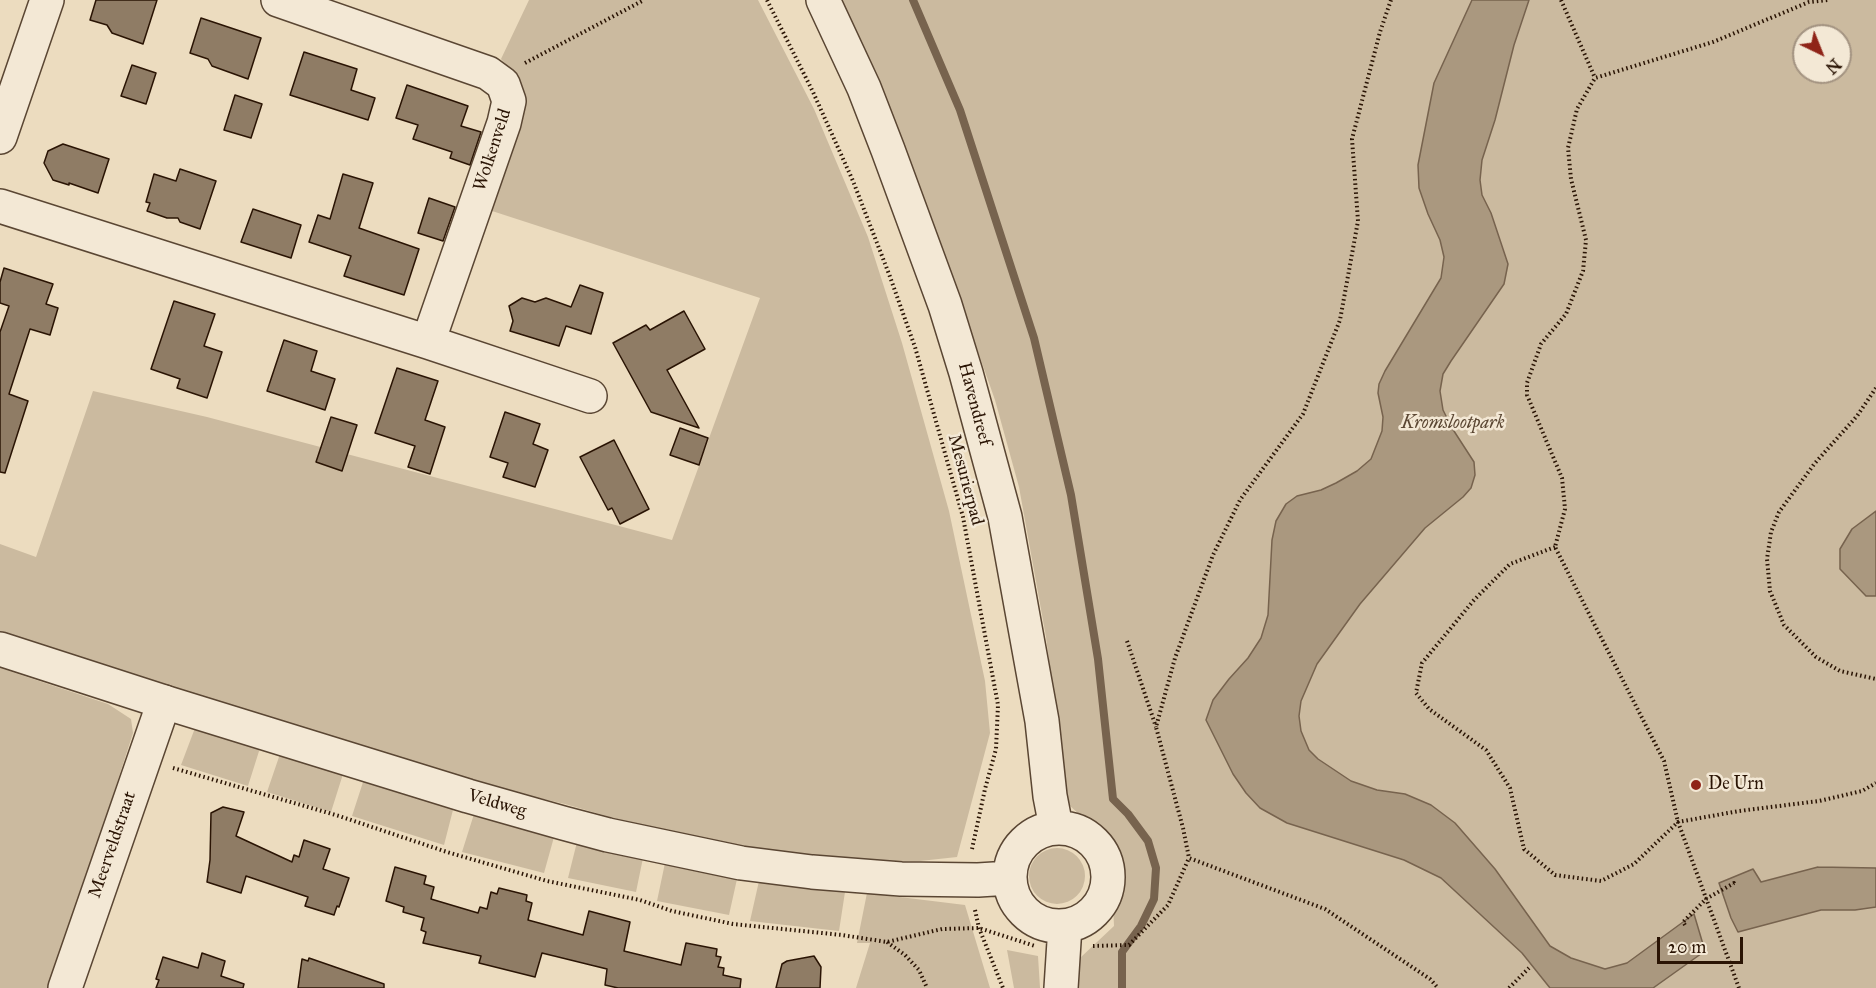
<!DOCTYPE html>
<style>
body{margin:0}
#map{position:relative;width:1876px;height:988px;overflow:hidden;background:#ecdcbf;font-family:"IM FELL Great Primer",serif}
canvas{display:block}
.north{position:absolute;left:1792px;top:24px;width:60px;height:60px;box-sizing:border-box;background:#f3e8d5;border:2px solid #a39381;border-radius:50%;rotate:137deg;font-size:16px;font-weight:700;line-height:24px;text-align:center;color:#2a1404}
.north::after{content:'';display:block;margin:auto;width:21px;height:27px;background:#8f2418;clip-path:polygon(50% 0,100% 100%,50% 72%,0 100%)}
.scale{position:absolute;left:1657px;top:937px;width:86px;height:27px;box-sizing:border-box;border:3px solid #2a1404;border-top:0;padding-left:8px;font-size:18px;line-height:21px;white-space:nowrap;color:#2a1404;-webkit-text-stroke:4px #f3e8d5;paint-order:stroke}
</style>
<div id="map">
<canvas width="1876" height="988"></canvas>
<div class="north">N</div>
<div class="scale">20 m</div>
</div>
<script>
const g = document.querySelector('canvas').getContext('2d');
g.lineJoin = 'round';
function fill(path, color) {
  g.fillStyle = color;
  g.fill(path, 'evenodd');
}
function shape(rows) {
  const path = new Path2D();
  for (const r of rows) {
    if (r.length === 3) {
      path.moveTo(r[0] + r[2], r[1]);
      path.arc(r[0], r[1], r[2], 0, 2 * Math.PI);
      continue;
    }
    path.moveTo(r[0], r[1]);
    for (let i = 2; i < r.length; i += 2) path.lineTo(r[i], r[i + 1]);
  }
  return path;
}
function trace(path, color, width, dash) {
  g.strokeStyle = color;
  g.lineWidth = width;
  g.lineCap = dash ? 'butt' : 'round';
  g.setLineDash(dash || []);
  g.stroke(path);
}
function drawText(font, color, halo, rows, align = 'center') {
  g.font = font + ' "IM FELL Great Primer",serif';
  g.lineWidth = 5;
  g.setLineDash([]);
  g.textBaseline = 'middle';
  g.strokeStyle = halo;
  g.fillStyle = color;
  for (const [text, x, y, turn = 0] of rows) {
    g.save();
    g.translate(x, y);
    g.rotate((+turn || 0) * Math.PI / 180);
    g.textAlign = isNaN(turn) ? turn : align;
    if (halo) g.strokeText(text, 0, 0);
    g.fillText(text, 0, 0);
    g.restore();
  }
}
fill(shape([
 [529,0,758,0,814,109,868,237,902,343,949,511,985,681,990,733,957,857,920,861,876,862,801,857,686,839,565,804,475,783,0,637,0,544,36,557,93,391,207,417,672,540,760,298,489,210,513,73,501,59],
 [837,0,1876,0,1876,988,1074,988,1076,964,1080,958,1114,926,1110,837,1094,823,1083,818,1067,803,1046,637,1019,487,995,400,928,210,899,137],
 [1804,36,1840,36,1840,72,1804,72],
 [0,668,108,704,131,719,133,733,51,988,0,988],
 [195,728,260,748,248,786,181,765],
 [280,754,343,774,331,812,267,792],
 [364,779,454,806,444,845,352,816],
 [474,814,554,837,544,873,462,852],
 [577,842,643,858,636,892,568,878],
 [1057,876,28],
 [665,863,737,879,729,915,657,901],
 [759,881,845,892,839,931,750,921],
 [867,893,965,905,990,988,856,988,870,943,857,943],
 [1007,950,1038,956,1040,988,1014,988]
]), '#cbba9f');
const water = shape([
 [1472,0,1529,0,1514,45,1495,120,1482,160,1480,180,1482,195,1491,213,1508,264,1504,284,1451,361,1443,374,1440,391,1443,410,1452,428,1474,462,1475,475,1471,488,1463,497,1425,528,1360,604,1317,664,1301,701,1299,716,1301,731,1309,750,1318,759,1351,781,1377,790,1405,794,1431,805,1455,823,1495,869,1550,946,1571,958,1605,969,1627,963,1694,914,1705,951,1653,988,1550,988,1522,953,1441,878,1404,860,1287,823,1260,808,1246,793,1233,774,1206,720,1213,700,1229,679,1248,658,1261,638,1268,615,1272,540,1276,521,1286,504,1297,496,1321,490,1336,483,1357,471,1371,459,1382,431,1383,417,1378,393,1379,384,1385,371,1441,278,1444,257,1440,240,1428,214,1419,188,1418,165,1434,83,1472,0],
 [1876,511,1876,596,1866,596,1840,569,1840,549,1852,529,1876,511],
 [1818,867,1876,868,1876,907,1855,910,1821,910,1738,932,1731,918,1719,883,1753,869,1761,882,1818,867]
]);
fill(water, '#aa987f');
trace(water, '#77634e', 1.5);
trace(shape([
 [913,0,960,110,1034,338,1071,495,1098,659,1113,799,1128,814,1148,841,1156,868,1154,899,1141,926,1122,952,1122,988]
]), '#77634e', 8);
const building = shape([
 [96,0,157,0,143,44,112,33,107,25,90,20,96,0],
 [201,18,261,38,248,79,212,66,208,59,190,53,201,18],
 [304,52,357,69,351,90,375,98,368,120,290,95,304,52],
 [132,65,156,73,146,104,121,96,132,65],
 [407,85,468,106,461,126,481,132,470,165,450,158,452,152,413,139,418,125,396,118,407,85],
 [235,95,262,104,251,138,224,130,235,95],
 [63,144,109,159,98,193,69,183,69,185,53,180,44,163,48,151,63,144],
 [180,169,216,181,200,229,180,222,178,218,167,218,147,211,150,203,146,202,154,174,176,181,180,169],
 [343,174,373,183,359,228,419,249,404,295,344,276,351,256,309,242,318,215,330,219,343,174],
 [429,198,455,207,443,241,418,233,429,198],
 [253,209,301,225,291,258,241,242,253,209],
 [4,268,53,284,46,304,58,308,50,335,30,329,9,394,28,401,5,473,0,472,0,332,9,306,0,303,0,282,4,268],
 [580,285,603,293,591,334,566,326,559,346,510,331,513,321,509,306,522,298,535,302,546,298,571,307,580,285],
 [174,301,215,314,204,346,222,352,207,398,177,388,180,379,151,369,174,301],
 [684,311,705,349,667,370,699,428,651,412,613,343,646,325,650,330,684,311],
 [284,340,317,351,311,371,335,379,325,410,267,391,284,340],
 [397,368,438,381,425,420,445,427,430,474,408,467,415,446,375,433,397,368],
 [505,412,540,424,533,444,548,450,535,487,503,477,508,463,490,457,505,412],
 [331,417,357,425,342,471,316,462,331,417],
 [680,428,708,438,699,465,670,455,680,428],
 [614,440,649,509,620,524,612,508,608,510,580,457,614,440],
 [223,807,244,812,236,836,292,862,294,855,299,857,304,840,330,849,323,869,349,878,339,907,337,906,334,915,305,906,308,897,246,876,241,893,207,882,210,860,211,813,223,807],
 [395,867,426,876,424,884,434,887,431,899,478,913,480,907,487,909,491,892,497,894,499,888,527,895,526,901,532,903,528,920,583,935,589,911,630,922,624,951,681,965,686,943,717,949,716,956,721,957,718,967,724,968,723,975,741,979,740,988,618,988,605,985,607,969,542,953,535,977,479,963,481,956,423,943,426,932,421,930,424,918,403,912,404,907,386,901,395,867],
 [202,953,225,961,221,976,244,984,243,988,156,988,159,980,156,979,163,957,198,968,202,953],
 [814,956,821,967,820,988,776,988,782,964,787,961,814,956],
 [309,958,384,984,384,988,298,988,302,959,308,961,309,958]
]);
fill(building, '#8f7c65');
trace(building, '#2a1404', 1.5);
const minor = shape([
 [278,0,488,73,503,84,509,101,504,123,428,342],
 [0,137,47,0],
 [0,206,428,342,590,396],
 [0,649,164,702]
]);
const tertiary = shape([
 [823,0,864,88,888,150,945,305,966,373,1005,517,1042,721,1050,796,1056,827],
 [1059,877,49],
 [65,988,164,702,468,796,563,823,608,835,741,863,812,872,901,879,978,880,1010,878],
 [1061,988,1065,926]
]);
trace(minor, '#5a4633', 36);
trace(tertiary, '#5a4633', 36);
trace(shape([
 [767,0,813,92,853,181,889,274,915,347,963,517,998,705,996,749,985,789,972,849],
 [1391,0,1380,32,1352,139,1358,221,1340,320,1303,414,1240,500,1213,555,1175,658,1156,727,1183,828,1189,858,1325,909,1430,979,1438,988],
 [1561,0,1595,78],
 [525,63,644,0],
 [1876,388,1857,416,1815,463,1779,512,1771,532,1767,559,1770,591,1784,625,1816,657,1840,671,1876,679],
 [1555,547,1510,564,1474,600,1422,663,1416,693,1429,709,1486,750,1510,788,1524,849,1555,875,1601,881,1634,864,1678,822,1739,811,1819,801,1862,791,1876,783],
 [1127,641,1156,727],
 [173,768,339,816,447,852,547,881,640,900,672,911,733,924,842,935,887,942,942,929,979,928,1035,946],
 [975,910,979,928,1003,988],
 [1685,925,1683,922,1706,899,1734,883,1736,886],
 [887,942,905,955,919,970,927,988],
 [1093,946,1129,945,1168,905,1189,858],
 [1509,988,1529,968],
 [1739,988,1678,822,1664,761,1555,547,1565,509,1562,478,1527,395,1527,383,1541,344,1566,314,1583,271,1586,240,1571,179,1568,148,1577,109,1595,78,1713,42,1809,2,1828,0]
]), '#2a1404', 4, [1.5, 3]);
trace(minor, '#f3e8d5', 33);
trace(tertiary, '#f3e8d5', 33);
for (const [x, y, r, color] of [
 [1696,785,6,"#8f2418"]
]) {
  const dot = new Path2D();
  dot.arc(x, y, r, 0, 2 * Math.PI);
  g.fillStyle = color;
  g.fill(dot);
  trace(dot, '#f3e8d5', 2);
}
drawText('18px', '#2a1404', '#f3e8d5', [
 ["Wolkenveld",493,150,-72],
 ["Havendreef",974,404,75],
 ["Mesurierpad",965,480,75],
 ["Veldweg",497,804,16],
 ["Meerveldstraat",113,845,-71]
]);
drawText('italic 18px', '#5a4632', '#f3e8d5', [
 ["Kromslootpark",1453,424]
]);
drawText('18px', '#2a1404', '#f3e8d5', [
 ["De Urn",1708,785]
], 'left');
</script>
